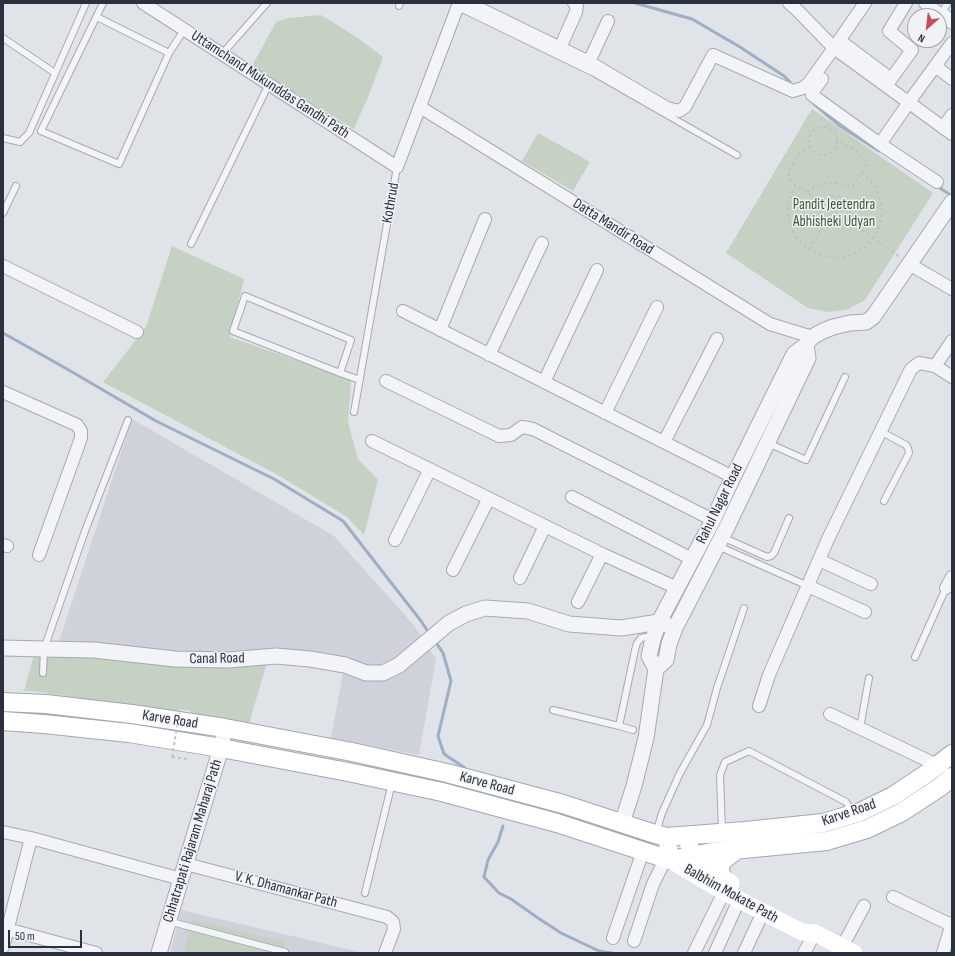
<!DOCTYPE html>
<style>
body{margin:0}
#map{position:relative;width:955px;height:956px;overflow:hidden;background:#e0e3e8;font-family:"Sofia Sans Condensed",sans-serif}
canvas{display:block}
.frame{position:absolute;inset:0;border:4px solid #2a303e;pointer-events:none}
.north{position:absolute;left:907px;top:8px;width:40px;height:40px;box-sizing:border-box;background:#f0f2f6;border:1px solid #a1a4ac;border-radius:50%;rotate:208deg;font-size:11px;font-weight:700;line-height:16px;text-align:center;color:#2a303e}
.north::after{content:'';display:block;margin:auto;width:14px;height:18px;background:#c34f5b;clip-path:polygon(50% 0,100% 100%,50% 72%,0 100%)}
.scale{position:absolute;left:8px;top:930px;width:74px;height:18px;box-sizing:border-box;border:2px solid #2a303e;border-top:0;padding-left:5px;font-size:12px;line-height:14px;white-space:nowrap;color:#2a303e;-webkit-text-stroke:3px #f0f2f6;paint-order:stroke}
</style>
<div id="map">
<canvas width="955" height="956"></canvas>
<div class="frame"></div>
<div class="north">N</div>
<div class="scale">50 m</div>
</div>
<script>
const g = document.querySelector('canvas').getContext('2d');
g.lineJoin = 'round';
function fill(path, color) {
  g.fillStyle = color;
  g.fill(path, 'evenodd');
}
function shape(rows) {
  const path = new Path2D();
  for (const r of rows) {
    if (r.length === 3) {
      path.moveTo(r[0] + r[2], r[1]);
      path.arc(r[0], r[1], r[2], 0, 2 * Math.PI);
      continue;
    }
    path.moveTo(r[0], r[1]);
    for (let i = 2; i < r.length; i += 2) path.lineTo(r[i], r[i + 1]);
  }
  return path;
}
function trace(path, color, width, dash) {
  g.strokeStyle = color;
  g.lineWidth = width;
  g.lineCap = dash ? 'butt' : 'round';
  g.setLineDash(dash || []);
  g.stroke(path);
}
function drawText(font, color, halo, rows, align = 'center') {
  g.font = font + ' "Sofia Sans Condensed",sans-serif';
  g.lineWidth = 3;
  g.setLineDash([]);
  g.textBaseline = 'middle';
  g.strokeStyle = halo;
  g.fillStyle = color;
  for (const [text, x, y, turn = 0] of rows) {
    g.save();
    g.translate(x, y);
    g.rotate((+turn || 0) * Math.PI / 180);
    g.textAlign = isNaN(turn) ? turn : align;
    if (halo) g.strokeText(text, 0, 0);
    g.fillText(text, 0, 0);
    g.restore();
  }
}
fill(shape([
 [132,419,334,536,413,624,436,659,419,755,331,738,344,669,276,661,267,664,249,723,190,714,191,711,179,709,178,713,42,693],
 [181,910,364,953,170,953]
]), '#cfd2da');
fill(shape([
 [321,15,358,38,383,57,368,97,354,129,252,66,276,22,288,18],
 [812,109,933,193,865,300,846,310,828,312,808,308,726,253],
 [538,133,590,162,573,191,522,161],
 [172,246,244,279,230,337,351,380,348,422,358,459,378,480,364,535,347,517,278,475,103,382,146,327],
 [34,655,209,666,266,664,249,723,191,714,191,711,179,709,178,712,42,692,24,691],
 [192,919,285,942,282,953,184,953]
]), '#c5d1c2');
trace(shape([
 [635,3,692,19,740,47,784,76,790,82],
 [813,103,840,126,879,151],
 [937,186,952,196],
 [3,333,67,369,156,421,274,479,343,521,421,621,429,633],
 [435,641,443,653,451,681,438,736,444,754,465,768],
 [503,826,498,842,488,860,484,877,499,893,511,899,538,918,561,933,599,951,612,953]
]), '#9eafc5', 3);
const service = shape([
 [103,3,41,131,119,164,169,53,184,30],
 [948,3,944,9,944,11,949,15],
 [399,6,400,3],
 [458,7,594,73,737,155],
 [97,17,169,53],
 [3,38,55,73],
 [222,54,267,3],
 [3,138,20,142,29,133,86,3],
 [3,213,16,186],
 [191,244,269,84],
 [340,373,351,340,245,296,233,331,340,373,360,380],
 [354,412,397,167],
 [880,431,906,445,908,448,909,453,884,501],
 [768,443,806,460,845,377],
 [722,537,767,557,771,556,774,553,789,518],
 [718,546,808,586],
 [915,657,946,588],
 [43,673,44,649,85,531,128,420],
 [553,710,619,726,635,650,637,643,641,638,653,636],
 [619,726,633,730],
 [860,728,869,678],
 [722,831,720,775,725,762,749,751,846,802,853,813],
 [656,833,662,813,680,773,707,725,717,688,744,608],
 [365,893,392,783],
 [168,921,285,952]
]);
const minor = shape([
 [143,3,397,167,459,3],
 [468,3,589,62,667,108,679,111,685,107,713,55,793,91,803,88,808,84,834,48,865,3],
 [789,3,797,10,834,48,952,134],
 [925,3,952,23],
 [839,40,891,79],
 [560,48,576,12,577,6,574,3],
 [589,62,608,21],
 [935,66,952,79],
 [822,79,812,93,812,95,880,144,937,182],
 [886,86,912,50,889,31,906,3],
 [420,107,770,324,812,337],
 [943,128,952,115],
 [880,144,914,95,952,43],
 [909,264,952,289],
 [3,266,137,332],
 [403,311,733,477],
 [440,330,485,219],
 [489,355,542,243],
 [935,366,952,341],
 [386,381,499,436,511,435,522,427,533,429,713,520],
 [544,382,597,270],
 [3,392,77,425,81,431,81,438,39,555],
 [605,413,657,307],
 [372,441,602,554,677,588],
 [664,442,717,339],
 [572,497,692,559],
 [395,540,430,469],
 [3,545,7,546],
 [819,560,871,584],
 [453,570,489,498],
 [520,578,545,526],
 [808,586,865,612],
 [946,588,952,577],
 [578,602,602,554],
 [759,706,769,675,828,539,911,369,919,363,935,366,952,377],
 [830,714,937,765],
 [3,832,31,838,181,879],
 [186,864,387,917,393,922,394,929,385,953],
 [893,897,951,925],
 [3,928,96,953],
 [613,938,643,851],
 [634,941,653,884,666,858],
 [3,947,31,838],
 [842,947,864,906],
 [694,953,724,892],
 [715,953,739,900],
 [744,953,763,912],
 [804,953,815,933],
 [943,953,952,923]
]);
const tertiary = shape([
 [3,648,44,649,94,650,175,659,228,660,276,656,310,659,345,665,366,673,383,673,399,665,449,623,466,614,485,608,528,611,569,624,621,628,659,622,675,628],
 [656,669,666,660,669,644,675,628,727,527,808,358,806,345],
 [622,823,634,786,646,738,656,669,649,656,653,639,659,622,713,520,733,477,794,354,806,345,812,337,823,331,833,327,850,323,866,322,873,317,952,202],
 [159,953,181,879,221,748,225,728]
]);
const primary = shape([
 [3,702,46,704,132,714,225,728,352,752,447,773,563,804,655,834,667,837,745,831,823,823,860,812,893,796,929,772,952,754],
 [3,721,44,724,129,733,221,748,348,772,442,792,557,823,670,860,712,852,827,841,867,829,902,812,940,787,952,777],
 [723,878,720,872,720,867,721,863,726,858,737,850]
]);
trace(service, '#a6aab2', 8);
trace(minor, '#a6aab2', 14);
trace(tertiary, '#a6aab2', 17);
trace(primary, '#a1a7b3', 20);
trace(shape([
 [823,141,14],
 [811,147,799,154,796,158,789,171,789,177,791,181,796,185,822,202],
 [796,185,792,193,789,202,788,212,789,221,792,230,797,238,804,245,811,251,820,255,829,257,839,258,848,256,857,252,865,247,872,240,877,232,880,223,882,214,881,204,879,195,875,187,869,179,862,173],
 [807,192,812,188,825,183,839,183,852,187,866,166,866,163,861,155,853,148,843,143,837,142],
 [835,211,15],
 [847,220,900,257],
 [809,249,825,223],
 [172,757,187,759,188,756]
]), '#bfc1c7', 2, [3, 3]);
trace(service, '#f3f4f7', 6);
trace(minor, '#f3f4f7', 12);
trace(tertiary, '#f3f4f7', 15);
trace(shape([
 [686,836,693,856,708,868,731,883],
 [667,837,670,860,724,892,802,932,815,933,854,953]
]), '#fff', 17);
trace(primary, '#fff', 18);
trace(shape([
 [172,757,180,709]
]), '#bfc1c7', 2, [3, 3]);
drawText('15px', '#2a303e', '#f0f2f6', [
 ["Uttamchand Mukunddas Gandhi Path",270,85,33],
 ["Kothrud",391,203,-80],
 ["Datta Mandir Road",613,227,32],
 ["Rahul Nagar Road",720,504,-64],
 ["Canal Road",217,659,-1],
 ["Karve Road",170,720,9],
 ["Karve Road",487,784,15],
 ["Karve Road",849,813,-19],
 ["Chhatrapati Rajaram Maharaj Path",193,841,-73],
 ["V. K. Dhamankar Path",286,890,15],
 ["Balbhim Mokate Path",731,894,29]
]);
drawText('15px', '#3d5939', '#f0f2f6', [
 ["Pandit Jeetendra",834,205],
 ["Abhisheki Udyan",834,222]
]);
</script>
